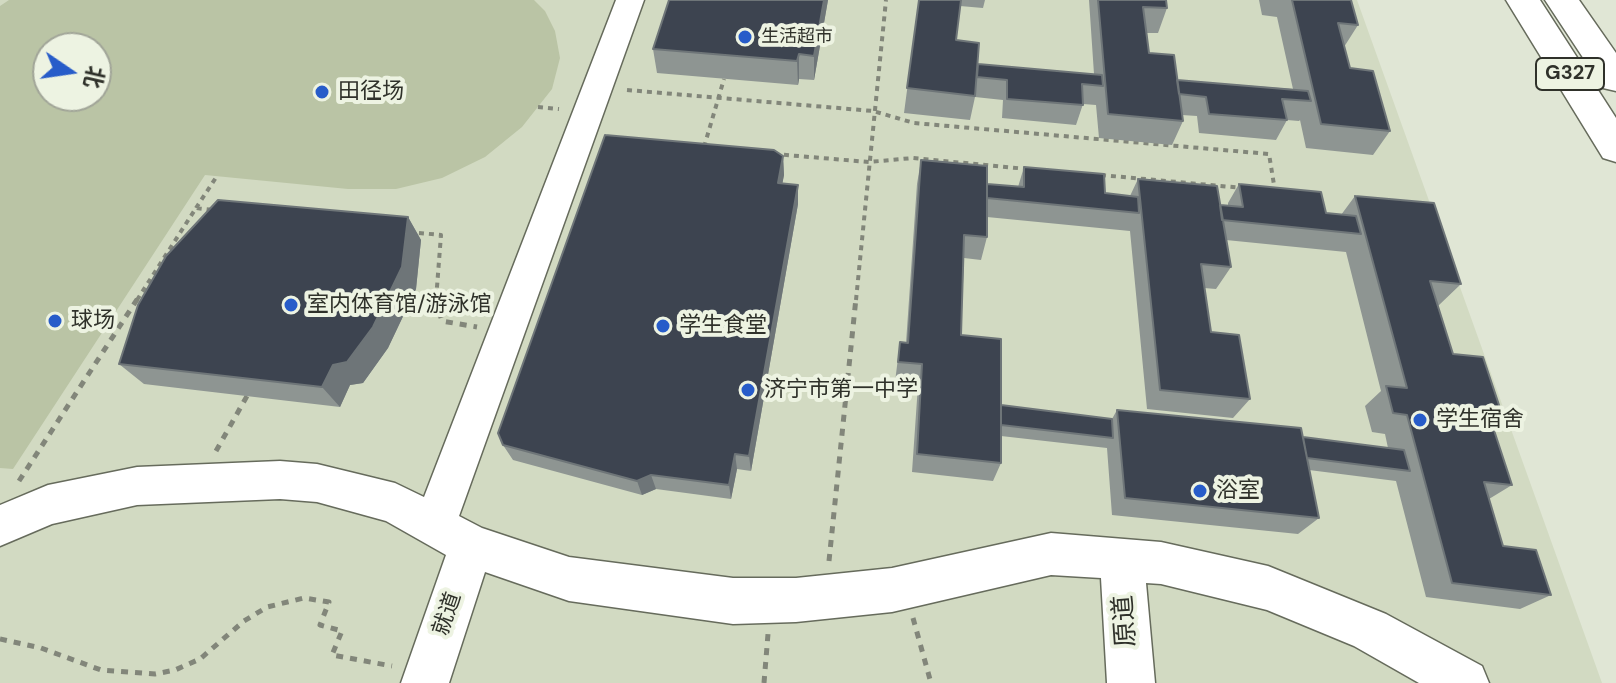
<!DOCTYPE html>
<meta charset="utf-8">
<style>
body{margin:0}
#map{position:relative;width:1616px;height:683px;overflow:hidden;background:#e0e6d5;font-family:"DM Sans","Noto Sans SC",sans-serif}
canvas{display:block}
.north{position:absolute;left:32px;top:32px;width:80px;height:80px;box-sizing:border-box;background:#edf3e2;border:2px solid #a1a598;border-radius:50%;rotate:103deg;font-size:22px;font-weight:700;line-height:32px;text-align:center;color:#2f312a}
.north::after{content:'';display:block;margin:auto;width:28px;height:36px;background:#275cc9;clip-path:polygon(50% 0,100% 100%,50% 72%,0 100%)}
</style>
<div id="map">
<canvas width="1616" height="683"></canvas>
<div class="north">北</div>
</div>
<script>
const g = document.querySelector('canvas').getContext('2d');
g.lineJoin = 'round';
function fill(path, color) {
  g.fillStyle = color;
  g.fill(path, 'evenodd');
}
function shape(rows) {
  const path = new Path2D();
  for (const r of rows) {
    path.moveTo(r[0], r[1]);
    for (let i = 2; i < r.length; i += 2) path.lineTo(r[i], r[i + 1]);
  }
  return path;
}
function trace(path, color, width, dash) {
  g.strokeStyle = color;
  g.lineWidth = width;
  g.lineCap = dash ? 'butt' : 'round';
  g.setLineDash(dash || []);
  g.stroke(path);
}
function drawText(font, color, halo, rows, align = 'center') {
  g.font = font + ' "DM Sans","Noto Sans SC",sans-serif';
  g.lineWidth = 8;
  g.setLineDash([]);
  g.textBaseline = 'middle';
  g.strokeStyle = halo;
  g.fillStyle = color;
  for (const [text, x, y, turn = 0] of rows) {
    g.save();
    g.translate(x, y);
    g.rotate((+turn || 0) * Math.PI / 180);
    g.textAlign = isNaN(turn) ? turn : align;
    if (halo) g.strokeText(text, 0, 0);
    g.fillText(text, 0, 0);
    g.restore();
  }
}
fill(shape([
 [0,0,1357,0,1602,683,0,683],
 [48,48,96,48,96,96,48,96]
]), '#d2dac2');
fill(shape([
 [9,0,534,0,545,11,555,31,560,58,552,89,522,127,485,157,442,178,396,189,348,189,205,175,13,469,0,468,0,6],
 [96,48,96,96,48,96,48,48]
]), '#bac4a5');
const minor = shape([
 [616,0,644,0,459,516,482,528,569,557,733,578,796,578,892,568,1051,533,1161,542,1268,566,1386,614,1482,666,1489,683,1419,683,1354,646,1267,610,1161,584,1146,583,1155,683,1107,683,1101,578,1051,575,892,612,796,622,733,624,569,601,485,572,449,683,401,683,446,555,386,521,317,502,280,499,137,505,52,524,0,546,0,505,48,485,137,467,280,461,317,464,395,483,424,497,616,0]
]);
const highway = shape([
 [1506,0,1540,0,1616,118,1616,162,1603,158,1506,0],
 [1545,0,1579,0,1616,53,1616,91,1603,88,1545,0]
]);
trace(minor, '#666b5c', 3);
trace(highway, '#666b5c', 3);
trace(shape([
 [627,90,873,111,914,123,1269,154,1275,191,1272,191],
 [538,107,559,109],
 [704,147,724,79],
 [774,154,869,162,913,158,1027,169],
 [1101,175,1243,188],
 [196,208,217,176],
 [409,232,441,235,436,300],
 [137,300,196,208,213,210],
 [856,300,886,0]
]), '#82867a', 4, [5, 5]);
trace(shape([
 [435,298,442,321,477,327],
 [216,451,247,396],
 [19,481,138,298],
 [829,561,856,298],
 [913,618,931,683],
 [0,639,41,648,101,670,155,674,175,670,200,659,244,621,267,607,304,598,329,602,320,625,342,631,332,655,392,666],
 [764,683,768,634]
]), '#82867a', 5, [7, 7]);
fill(minor, '#fff');
fill(highway, '#fff');
fill(shape([
 [669,0,828,0,814,80,799,79,798,85,657,73,653,49],
 [919,0,985,0,983,8,960,6,956,40,978,64,1094,74,1089,0,1166,0,1167,8,1158,33,1147,33,1149,53,1177,80,1293,89,1277,17,1262,15,1259,0,1351,0,1358,25,1344,47,1350,68,1390,131,1373,155,1306,148,1300,120,1299,121,1287,120,1276,140,1199,133,1197,116,1182,115,1183,121,1172,145,1099,138,1096,105,1083,104,1076,125,1002,118,1003,100,975,97,970,120,904,113],
 [783,156,784,175,782,184,798,185,798,204,751,471,737,469,731,499,656,489,642,495,513,460,503,445],
 [921,160,987,184,1018,187,1024,167,1105,193,1130,196,1138,179,1220,205,1228,206,1228,203,1239,184,1326,213,1341,215,1355,196,1461,284,1438,306,1453,354,1503,417,1492,425,1512,485,1489,499,1503,546,1551,595,1520,609,1426,597,1396,481,1309,470,1319,518,1298,534,1112,515,1107,448,1001,436,1001,463,993,481,912,472,918,385,895,382,900,342,906,343,917,184],
 [987,217,1130,231,1147,409,1233,418,1250,399,1211,332,1204,288,1216,289,1231,267,1226,240,1346,252,1381,391,1365,406,1372,432,1385,434,1388,448,1303,437,1117,410,1112,419,1001,405,961,335,964,258,981,260,987,237],
 [408,217,421,240,416,289,388,348,363,383,350,385,340,407,144,384,119,364]
]), '#8e9592');
fill(shape([
 [824,0,828,0,814,80,814,56],
 [799,54,799,79,798,85,797,61],
 [783,156,784,175,779,202,778,183],
 [798,185,798,204,751,471,749,456],
 [408,217,421,240,416,289,388,348,363,383,350,385,340,407,322,387],
 [735,454,737,469,731,499,729,485],
 [651,475,656,489,642,495,637,481]
]), '#6e7578');
const building = shape([
 [669,0,824,0,814,56,799,54,797,61,653,49,669,0],
 [919,0,961,0,956,40,979,43,975,96,907,88,919,0],
 [1098,0,1166,0,1167,8,1143,7,1149,53,1174,55,1183,121,1108,114,1098,0],
 [1292,0,1351,0,1358,25,1338,23,1350,68,1373,71,1390,131,1321,124,1292,0],
 [978,64,1102,75,1103,86,1082,84,1083,105,1007,99,1007,80,977,77,978,64],
 [1177,80,1308,91,1311,101,1282,99,1287,120,1209,114,1206,97,1179,94,1177,80],
 [605,135,774,150,783,156,778,183,798,185,749,456,735,454,729,485,651,475,637,481,503,445,498,433,605,135],
 [921,160,987,166,987,237,964,235,961,335,1001,339,1001,463,917,454,922,364,898,362,900,342,908,343,921,160],
 [1024,167,1104,174,1105,193,1138,197,1139,213,987,198,987,184,1024,187,1024,167],
 [1138,179,1217,186,1231,267,1201,264,1211,332,1239,335,1250,399,1160,390,1138,179],
 [1239,184,1321,192,1326,213,1356,216,1361,234,1222,220,1220,205,1243,207,1239,184],
 [1355,196,1434,203,1461,284,1430,281,1453,354,1483,357,1503,417,1489,415,1512,485,1484,482,1503,546,1536,550,1551,595,1452,583,1407,415,1393,413,1386,386,1407,388,1355,196],
 [218,200,408,217,402,267,373,327,347,362,333,365,322,387,119,364,138,305,166,256,218,200],
 [1001,405,1112,419,1113,438,1001,425,1001,405],
 [1117,410,1301,428,1319,518,1125,498,1117,410],
 [1303,437,1404,450,1410,471,1307,458,1303,437]
]);
fill(building, '#3d4450');
trace(building, '#6e7578', 2);
for (const [x, y, r, color] of [
 [745,37,8,"#275cc9"],
 [322,92,8,"#275cc9"],
 [291,305,8,"#275cc9"],
 [55,321,8,"#275cc9"],
 [663,326,8,"#275cc9"],
 [748,390,8,"#275cc9"],
 [1420,420,8,"#275cc9"],
 [1200,491,8,"#275cc9"]
]) {
  const dot = new Path2D();
  dot.arc(x, y, r, 0, 2 * Math.PI);
  g.fillStyle = color;
  g.fill(dot);
  trace(dot, '#edf3e2', 3);
}
drawText('18px', '#2f312a', '#edf3e2', [
 ["生活超市",761,37]
], 'left');
for (const [x, y, w] of [
 [1570,74,68]
]) {
  const box = new Path2D();
  box.roundRect(x - w / 2, y - 16, w, 32, 6);
  g.fillStyle = '#edf3e2';
  g.fill(box);
  trace(box, '#2f312a', 2);
}
drawText('bold 20px', '#2f312a', null, [
 ["G327",1570,74]
]);
drawText('22px', '#2f312a', '#edf3e2', [
 ["田径场",338,92],
 ["室内体育馆/游泳馆",307,305],
 ["球场",71,321],
 ["学生食堂",679,326],
 ["济宁市第一中学",764,390],
 ["学生宿舍",1436,420],
 ["浴室",1216,491]
], 'left');
drawText('22px', '#2f312a', '#edf3e2', [
 ["就道",448,614,-71]
]);
drawText('26px', '#2f312a', '#edf3e2', [
 ["原道",1126,621,-94]
]);
</script>
